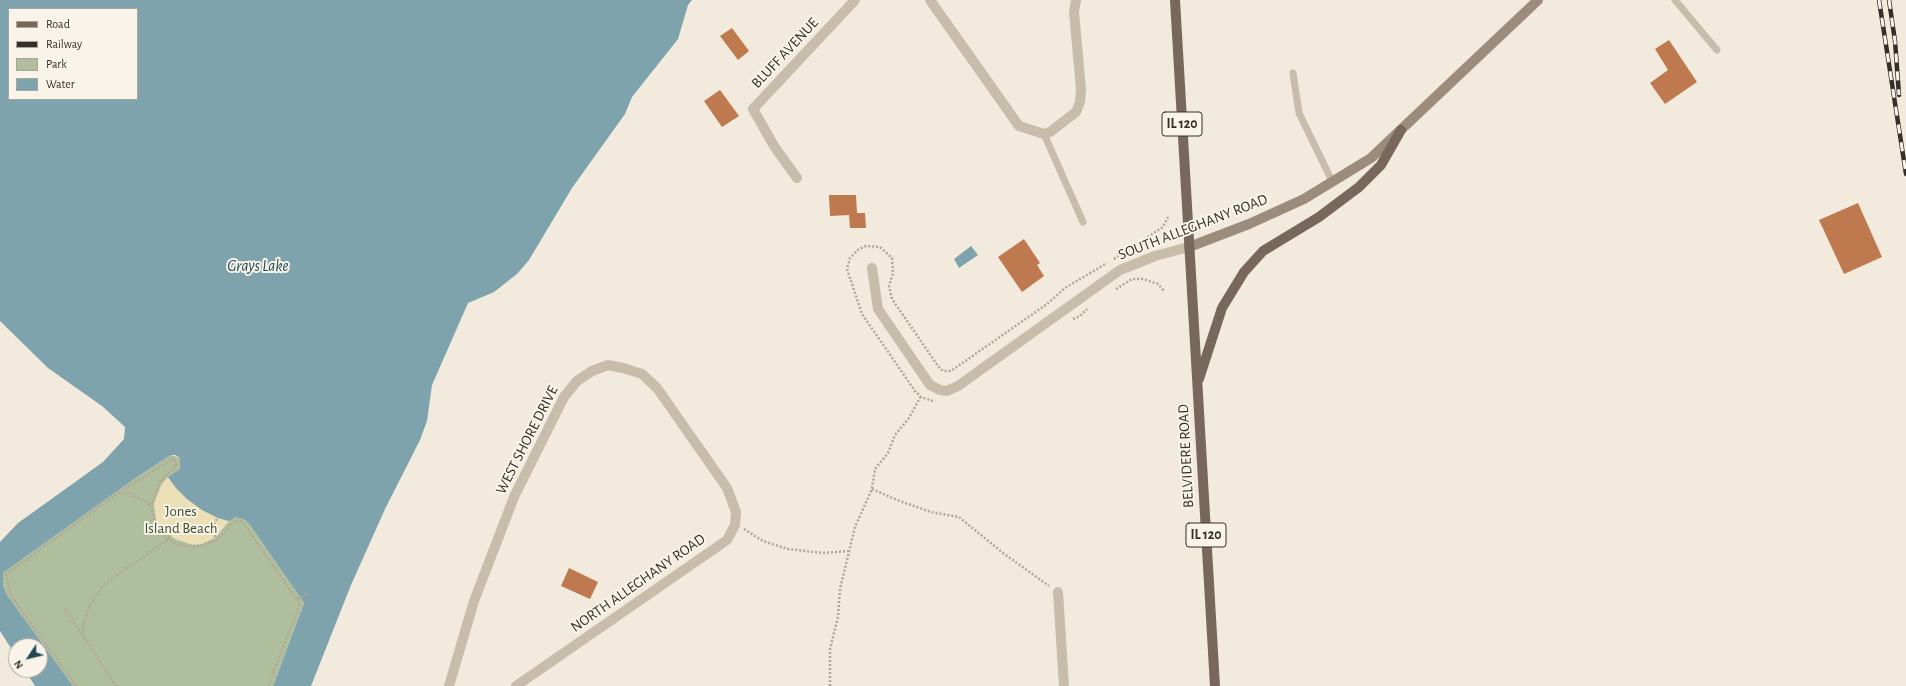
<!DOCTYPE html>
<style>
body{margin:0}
#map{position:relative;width:1906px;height:686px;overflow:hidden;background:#f1eadd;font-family:"Alegreya Sans",sans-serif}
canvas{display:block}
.legend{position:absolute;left:8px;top:8px;width:130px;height:92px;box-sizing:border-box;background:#f8f4e9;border:1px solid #aaa59c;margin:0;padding:5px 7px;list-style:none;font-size:12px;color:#362f29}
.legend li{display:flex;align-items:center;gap:8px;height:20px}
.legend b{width:20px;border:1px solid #aaa59c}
.north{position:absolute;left:8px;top:638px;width:40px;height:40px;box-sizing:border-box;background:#f8f4e9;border:1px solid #aaa59c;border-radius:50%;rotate:235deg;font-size:11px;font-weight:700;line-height:16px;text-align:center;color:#362f29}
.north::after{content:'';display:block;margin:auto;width:14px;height:18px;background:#214a55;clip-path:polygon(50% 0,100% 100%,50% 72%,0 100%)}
</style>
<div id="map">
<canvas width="1906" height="686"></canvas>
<ul class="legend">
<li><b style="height:5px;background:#77685b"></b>Road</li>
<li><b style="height:5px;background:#362f29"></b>Railway</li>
<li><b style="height:11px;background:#afbf9e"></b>Park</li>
<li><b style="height:11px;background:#7ea3ac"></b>Water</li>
</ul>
<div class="north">N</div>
</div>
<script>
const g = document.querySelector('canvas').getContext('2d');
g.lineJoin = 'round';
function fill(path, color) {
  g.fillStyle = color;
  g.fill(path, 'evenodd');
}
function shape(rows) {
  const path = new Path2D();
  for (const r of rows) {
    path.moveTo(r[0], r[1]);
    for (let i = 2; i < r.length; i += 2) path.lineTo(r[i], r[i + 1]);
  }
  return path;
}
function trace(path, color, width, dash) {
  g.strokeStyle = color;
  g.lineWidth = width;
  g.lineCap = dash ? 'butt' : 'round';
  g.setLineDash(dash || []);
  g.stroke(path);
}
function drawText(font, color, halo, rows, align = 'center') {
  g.font = font + ' "Alegreya Sans",sans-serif';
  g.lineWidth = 4;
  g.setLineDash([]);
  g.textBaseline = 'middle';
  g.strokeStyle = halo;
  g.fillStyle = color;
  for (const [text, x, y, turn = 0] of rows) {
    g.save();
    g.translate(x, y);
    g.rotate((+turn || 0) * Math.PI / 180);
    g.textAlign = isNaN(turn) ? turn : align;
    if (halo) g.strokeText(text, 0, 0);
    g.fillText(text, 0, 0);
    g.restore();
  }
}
fill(shape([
 [171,455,180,458,180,469,235,517,245,520,250,525,304,603,273,686,73,686,7,595,3,585,3,573,137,477]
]), '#afbf9e');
fill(shape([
 [168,477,176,488,218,518,229,521,216,537,202,544,193,545,175,539,160,527,156,519,154,504,161,485]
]), '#eadfb6');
fill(shape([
 [0,0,692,0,688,5,678,39,632,97,625,114,572,188,529,260,517,274,494,292,468,303,432,385,427,421,420,440,385,509,351,585,311,686,273,686,304,603,250,525,245,520,235,517,229,521,218,518,202,510,187,499,176,488,168,477,180,469,180,458,175,455,171,455,137,477,3,573,3,585,7,595,73,686,35,686,25,670,40,670,40,646,16,646,16,656,0,631,0,542,18,523,103,462,124,439,125,427,102,406,48,368,0,321],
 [9,9,137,9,137,99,9,99],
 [971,246,978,255,959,268,954,259]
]), '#7ea3ac');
fill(shape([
 [732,28,749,51,738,60,720,36],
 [1669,40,1697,82,1665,104,1650,83,1668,70,1655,49],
 [720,90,739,116,722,127,704,101],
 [829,195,856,195,857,213,865,213,866,228,850,228,849,215,830,216],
 [1858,203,1882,257,1844,274,1819,220],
 [1024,239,1040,263,1037,265,1044,276,1022,292,998,257],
 [569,568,598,582,590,599,561,586]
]), '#be794e');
trace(shape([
 [1114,259,1163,227,1168,217],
 [1116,289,1132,279,1143,279,1158,284,1164,291],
 [1073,319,1080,316,1087,309],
 [933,401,921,397,915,391,862,314,847,269,850,258,859,249,866,246,880,247,892,258,893,273,889,286,892,299,938,366,943,371,951,371,1047,304,1065,288,1107,263],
 [872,489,897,500,931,512,959,517,1003,553,1049,586],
 [119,493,130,493,151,505],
 [217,519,210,531,218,539],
 [744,529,763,541,788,549,823,553,848,551],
 [298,599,308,592],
 [65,609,84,636],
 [76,686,11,596,6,574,118,493,174,458,177,466,161,480,151,505,154,519,164,535,174,543,182,546,201,546,218,539,232,523,236,521,242,521,300,604,268,686],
 [116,686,84,637,83,627,89,607,103,586,113,578,167,540,170,536],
 [830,686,830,649,838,617,840,589,855,527,872,489,875,469,888,453,895,435,909,418,921,396]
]), '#b4a694', 2.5, [2, 2]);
trace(shape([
 [1675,0,1717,50],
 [1293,73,1299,113,1332,181],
 [1044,134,1083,222]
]), '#c8bcaa', 7);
trace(shape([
 [930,0,1019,126,1044,134,1050,132,1076,112,1080,102,1081,89,1074,12,1076,0],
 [797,178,774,146,753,109,855,0],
 [872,268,878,309,930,385,940,390,947,391,958,386,1120,270,1155,256,1189,247],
 [1058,592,1064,686],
 [449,686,474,601,514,497,564,397,577,381,592,371,608,365,623,368,642,374,657,388,727,488,736,512,735,525,727,540,516,686]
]), '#c8bcaa', 10);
trace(shape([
 [1189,247,1249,224,1304,199,1371,158,1538,0]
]), '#9b8c7b', 10);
trace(shape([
 [1175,0,1215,686],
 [1199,379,1222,308,1244,272,1263,251,1319,217,1359,187,1381,165,1401,130]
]), '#77685b', 10);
const rail = shape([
 [1879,0,1906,174],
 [1889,0,1895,41,1899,95]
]);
trace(rail, '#362f29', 4.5);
trace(rail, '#f8f4e9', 3, [9]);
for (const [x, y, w] of [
 [1182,124,40],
 [1206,535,40]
]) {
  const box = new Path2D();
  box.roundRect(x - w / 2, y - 12, w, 24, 3);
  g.fillStyle = '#f8f4e9';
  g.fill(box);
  trace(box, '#362f29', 1);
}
drawText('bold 14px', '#362f29', null, [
 ["IL 120",1182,124],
 ["IL 120",1206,535]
]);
drawText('15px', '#362f29', '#f8f4e9', [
 ["BLUFF AVENUE",785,53,-47],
 ["SOUTH ALLEGHANY ROAD",1193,227,-21],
 ["WEST SHORE DRIVE",527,440,-63],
 ["BELVIDERE ROAD",1186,456,-93],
 ["NORTH ALLEGHANY ROAD",638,583,-35]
]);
drawText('15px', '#40522e', '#f8f4e9', [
 ["Jones",181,511],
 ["Island Beach",181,528]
]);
drawText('italic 16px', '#214a55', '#f8f4e9', [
 ["Grays Lake",258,266]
]);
</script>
